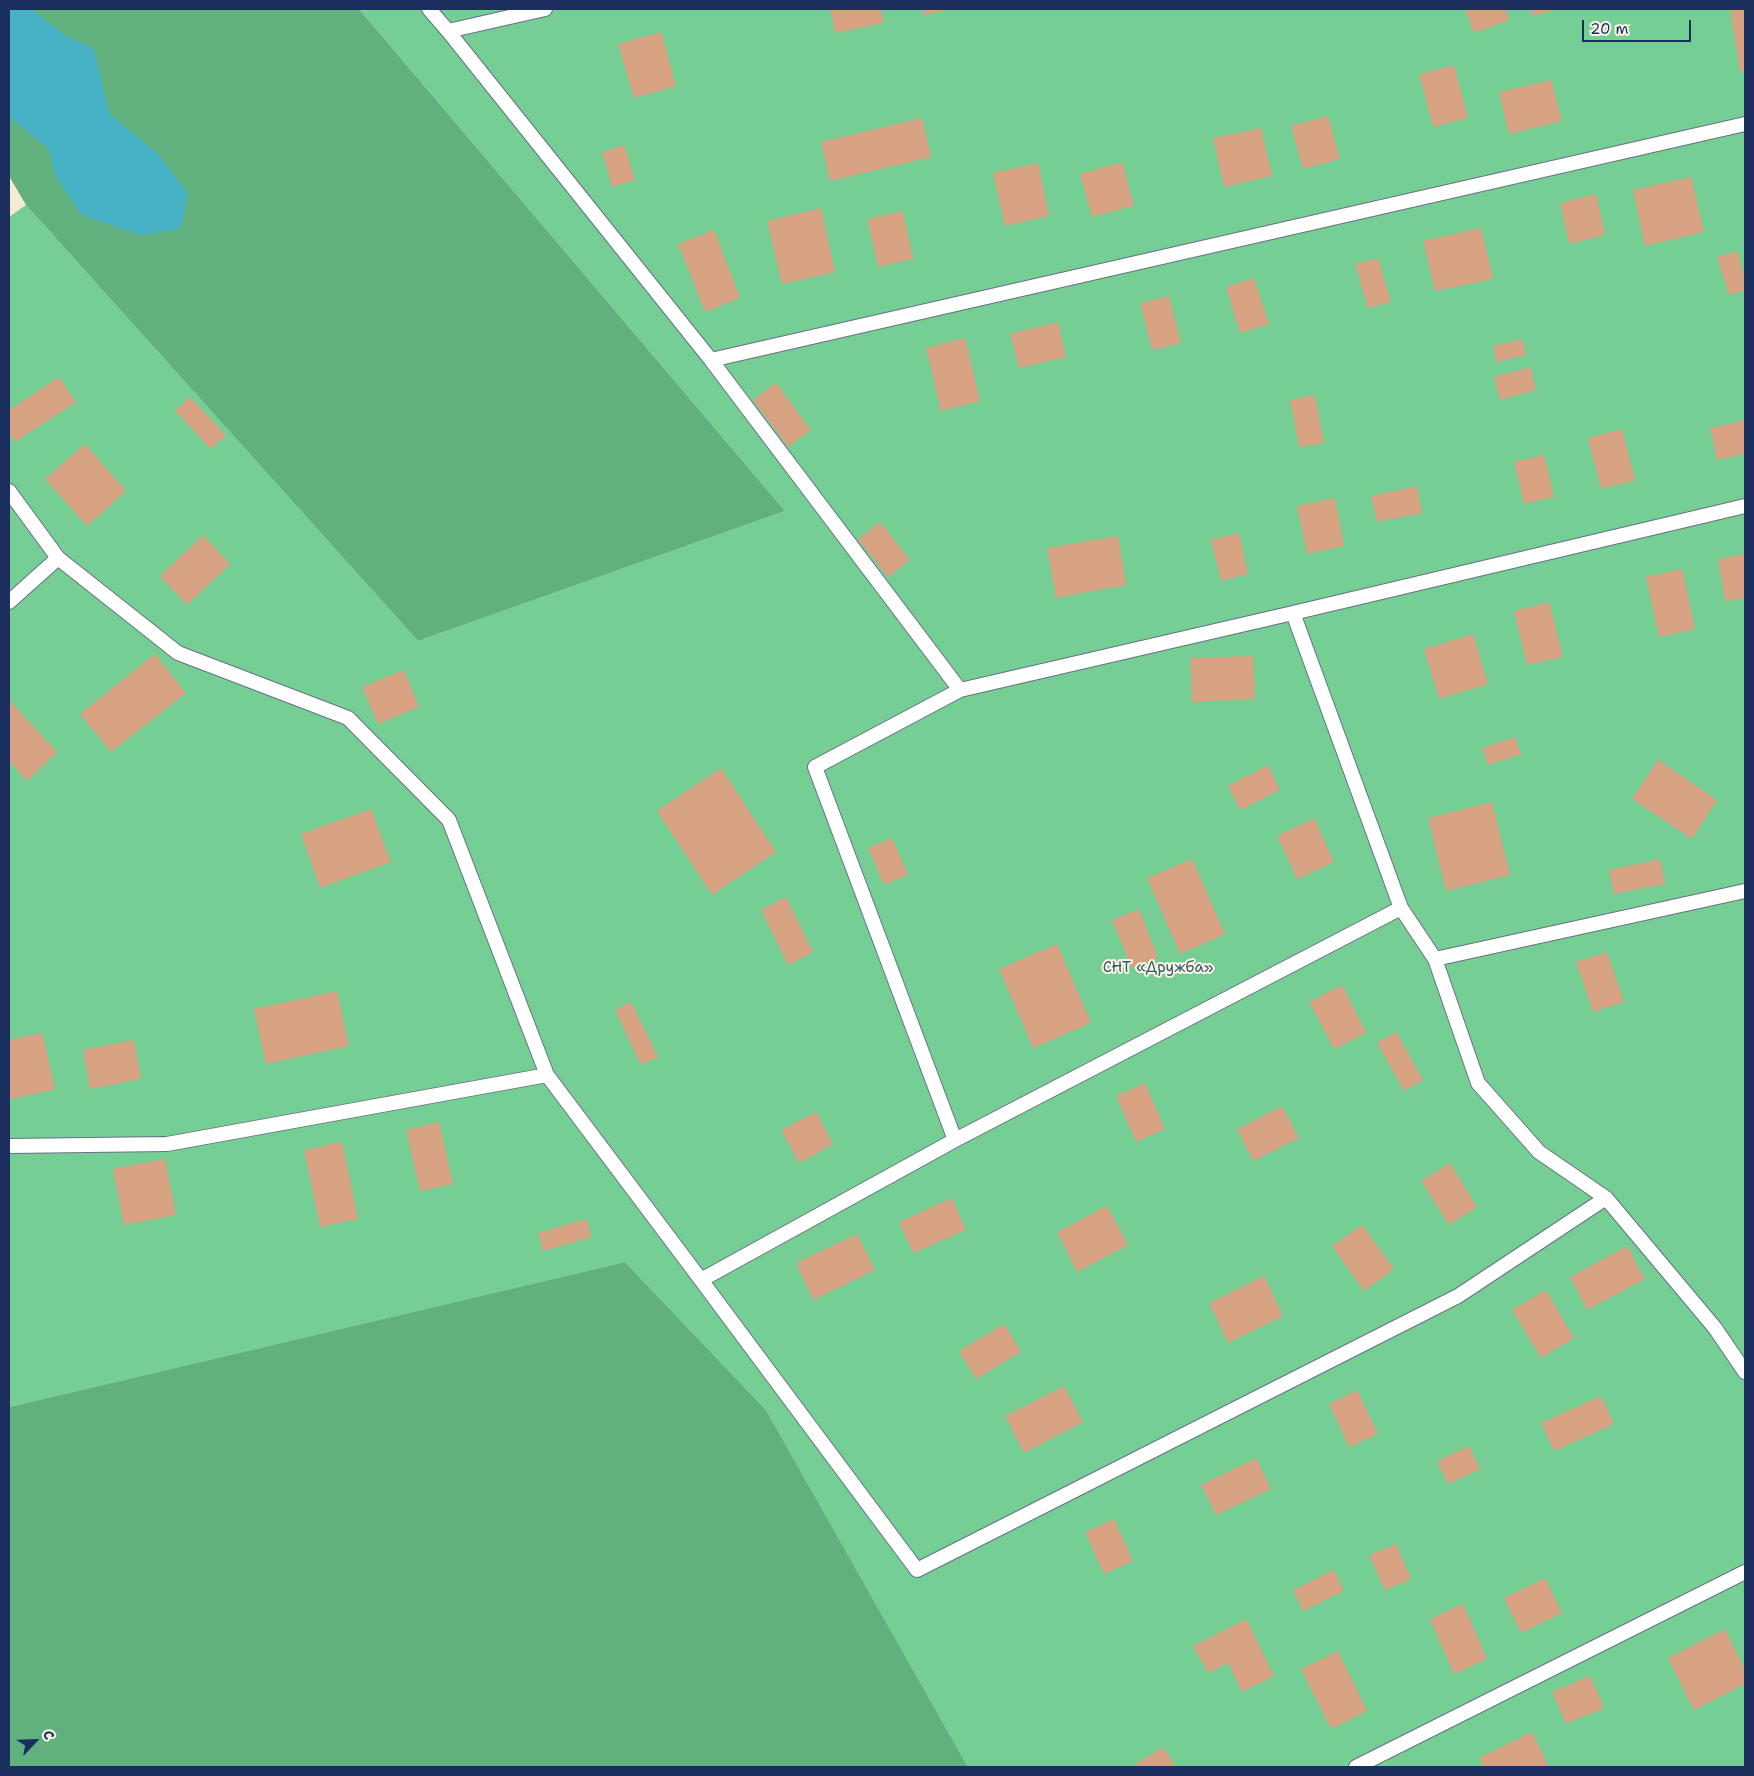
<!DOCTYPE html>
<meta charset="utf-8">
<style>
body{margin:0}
#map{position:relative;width:1754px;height:1776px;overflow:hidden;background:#f4ebd3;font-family:"Shantell Sans",sans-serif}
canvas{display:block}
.frame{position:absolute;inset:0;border:10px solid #1b2f5e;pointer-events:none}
.north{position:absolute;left:10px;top:1716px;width:50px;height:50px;-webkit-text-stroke:4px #fcf5e5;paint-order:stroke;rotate:66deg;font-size:14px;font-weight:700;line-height:20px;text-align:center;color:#1b2f5e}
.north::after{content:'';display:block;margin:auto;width:18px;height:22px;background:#1b2f5e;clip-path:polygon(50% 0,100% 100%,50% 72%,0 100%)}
.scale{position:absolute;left:1582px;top:20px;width:109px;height:22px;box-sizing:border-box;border:2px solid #1b2f5e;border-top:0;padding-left:6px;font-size:15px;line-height:18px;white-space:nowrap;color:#1b2f5e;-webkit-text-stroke:4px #fcf5e5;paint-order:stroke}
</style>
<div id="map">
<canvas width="1754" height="1776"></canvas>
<div class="frame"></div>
<div class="north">С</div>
<div class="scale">20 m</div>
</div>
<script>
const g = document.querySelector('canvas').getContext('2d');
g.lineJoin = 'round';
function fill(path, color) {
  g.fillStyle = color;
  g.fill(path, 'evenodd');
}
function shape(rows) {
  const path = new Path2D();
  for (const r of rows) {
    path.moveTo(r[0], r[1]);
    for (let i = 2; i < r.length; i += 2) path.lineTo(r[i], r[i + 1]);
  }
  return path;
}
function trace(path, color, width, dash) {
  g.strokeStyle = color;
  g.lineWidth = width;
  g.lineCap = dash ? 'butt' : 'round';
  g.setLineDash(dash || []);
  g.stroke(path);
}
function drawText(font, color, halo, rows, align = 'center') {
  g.font = font + ' "Shantell Sans",sans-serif';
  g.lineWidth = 4;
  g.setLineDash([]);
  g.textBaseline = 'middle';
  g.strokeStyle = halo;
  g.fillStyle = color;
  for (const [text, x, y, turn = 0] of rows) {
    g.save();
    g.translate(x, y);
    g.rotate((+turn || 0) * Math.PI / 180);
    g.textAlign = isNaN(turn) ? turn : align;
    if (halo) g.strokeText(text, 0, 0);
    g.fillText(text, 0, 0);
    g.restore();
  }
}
fill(shape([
 [359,9,1745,9,1745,1767,968,1767,766,1410,625,1262,9,1407,9,217,26,205,418,641,785,511]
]), '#75ce94');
fill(shape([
 [9,9,359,9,785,511,418,641,26,205,9,176],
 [625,1262,766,1410,968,1767,9,1767,9,1407]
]), '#60b17e');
fill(shape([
 [9,9,30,9,66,36,94,49,109,113,158,154,188,194,180,229,140,235,81,215,56,176,48,148,14,121,9,120]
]), '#46b1c4');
fill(shape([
 [830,9,881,9,884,23,835,33],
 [923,9,947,9,947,10,924,15],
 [1465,9,1506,9,1509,20,1474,33],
 [1531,9,1557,9,1533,16],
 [1730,9,1745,9,1745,71,1740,72],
 [661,32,676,86,634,98,618,44],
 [1454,65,1468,118,1433,127,1419,74],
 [1551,80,1562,121,1509,134,1499,92],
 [1328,116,1340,159,1303,169,1291,126],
 [922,118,931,157,830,181,821,142],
 [1261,128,1272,176,1224,187,1213,138],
 [624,145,635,180,612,187,602,152],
 [1122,162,1134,206,1092,217,1080,174],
 [1038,163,1049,216,1005,226,993,173],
 [1691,177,1704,232,1645,246,1633,190],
 [1596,194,1605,235,1569,244,1560,203],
 [821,208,835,272,782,284,767,221],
 [903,211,913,259,878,267,867,219],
 [1481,228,1493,279,1435,291,1423,241],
 [714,230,740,298,705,312,678,244],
 [1737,251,1745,279,1745,290,1729,295,1717,257],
 [1378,258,1391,302,1368,308,1355,264],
 [1254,278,1269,324,1240,333,1226,287],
 [1169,296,1181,343,1152,350,1140,303],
 [1058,322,1066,357,1019,368,1010,334],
 [965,338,980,401,941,411,926,348],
 [1522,339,1526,355,1496,362,1493,346],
 [1530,367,1536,390,1500,400,1494,377],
 [59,377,76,402,15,442,9,432,9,410],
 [776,383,811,430,788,447,753,400],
 [1315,395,1324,443,1299,447,1290,400],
 [190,397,226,435,211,449,175,411],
 [1745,420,1745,454,1717,460,1710,428],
 [1622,429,1635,480,1601,489,1588,438],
 [85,444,126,491,87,526,45,479],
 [1544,455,1554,497,1524,504,1514,462],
 [1417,486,1422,513,1377,522,1371,496],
 [1335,498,1344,546,1307,554,1297,506],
 [880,522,910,560,888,577,858,539],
 [1239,533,1248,574,1221,581,1211,540],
 [203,535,230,564,187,605,160,576],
 [1118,536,1126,585,1056,598,1047,548],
 [1745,554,1745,598,1725,601,1718,559],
 [1682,569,1695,629,1659,637,1646,577],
 [1549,602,1563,657,1527,665,1514,611],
 [1473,634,1488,684,1439,699,1424,649],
 [155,654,186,693,111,752,80,714],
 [1253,656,1255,699,1192,702,1190,658],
 [404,670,419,707,378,724,362,687],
 [9,700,57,752,27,781,9,761],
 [1515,737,1521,754,1488,765,1482,748],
 [1658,760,1717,800,1692,839,1632,799],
 [1268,765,1280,790,1240,810,1228,786],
 [721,768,776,852,712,895,657,811],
 [1492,802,1510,875,1446,891,1428,818],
 [371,809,391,862,320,888,301,834],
 [1314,818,1334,862,1297,879,1277,836],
 [892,838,908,875,884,885,868,848],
 [1192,859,1225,934,1180,954,1147,878],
 [1660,859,1665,884,1614,894,1609,870],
 [786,897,813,952,788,965,761,910],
 [1139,909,1158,958,1132,968,1112,920],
 [1057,944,1091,1023,1033,1048,999,969],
 [1607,952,1624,1002,1593,1012,1576,962],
 [1342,985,1366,1033,1334,1049,1309,1002],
 [337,991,349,1046,266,1064,254,1009],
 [631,1002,658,1057,641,1065,615,1010],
 [1396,1032,1423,1080,1404,1091,1377,1043],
 [42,1033,55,1089,9,1100,9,1040],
 [134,1040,141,1079,90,1089,83,1050],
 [1145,1083,1165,1129,1136,1142,1116,1096],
 [1282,1106,1299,1138,1253,1161,1237,1129],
 [816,1112,833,1144,799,1163,781,1130],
 [439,1122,453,1184,420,1191,406,1130],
 [342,1142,358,1219,320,1227,304,1150],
 [165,1159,176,1215,124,1225,113,1169],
 [1450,1163,1477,1207,1449,1225,1421,1181],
 [952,1198,966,1230,913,1253,899,1222],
 [1107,1206,1128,1245,1077,1272,1057,1232],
 [587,1219,591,1237,543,1251,538,1233],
 [1362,1225,1394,1269,1364,1291,1332,1246],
 [857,1234,875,1270,813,1300,796,1263],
 [1627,1246,1645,1279,1587,1310,1570,1277],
 [1264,1276,1283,1316,1228,1343,1209,1303],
 [1546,1290,1574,1338,1541,1358,1512,1310],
 [1004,1324,1021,1352,976,1379,959,1351],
 [1064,1386,1083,1422,1024,1453,1005,1416],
 [1357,1390,1378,1434,1349,1447,1329,1404],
 [1601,1396,1614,1424,1554,1451,1541,1423],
 [1469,1446,1480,1469,1448,1484,1437,1461],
 [1256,1458,1271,1489,1216,1515,1201,1485],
 [1114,1519,1133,1561,1104,1574,1085,1532],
 [1396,1544,1411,1579,1385,1590,1369,1555],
 [1334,1570,1344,1591,1303,1611,1293,1590],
 [1545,1578,1562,1613,1521,1633,1504,1598],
 [1463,1604,1487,1659,1454,1674,1430,1619],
 [1246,1619,1274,1676,1242,1692,1228,1663,1208,1673,1193,1646],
 [1725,1629,1745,1670,1745,1684,1694,1710,1668,1658],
 [1338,1651,1367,1711,1331,1729,1301,1669],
 [1590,1676,1604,1708,1566,1724,1552,1692],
 [1532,1732,1549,1767,1484,1767,1479,1758],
 [1163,1747,1176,1767,1131,1767]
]), '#d6a282');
const service = shape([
 [429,9,448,31],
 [545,9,448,31,711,360],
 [9,491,58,558,178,653,348,718,449,820,547,1075],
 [9,602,58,558],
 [960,690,1293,613],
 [1745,891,1435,959,1478,1083,1539,1152,1606,1198,1715,1328,1745,1372],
 [1401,908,1293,613,1745,506],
 [1435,959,1401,908,955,1140,701,1280,917,1570,1458,1296,1606,1198],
 [955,1140,815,767,960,690,711,360,1745,124],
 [9,1146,167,1144,547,1075,701,1280],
 [1356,1767,1745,1572]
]);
trace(service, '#677187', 16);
trace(service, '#fff', 14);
drawText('15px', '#32576c', '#fcf5e5', [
 ["СНТ «Дружба»",1158,968]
]);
</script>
